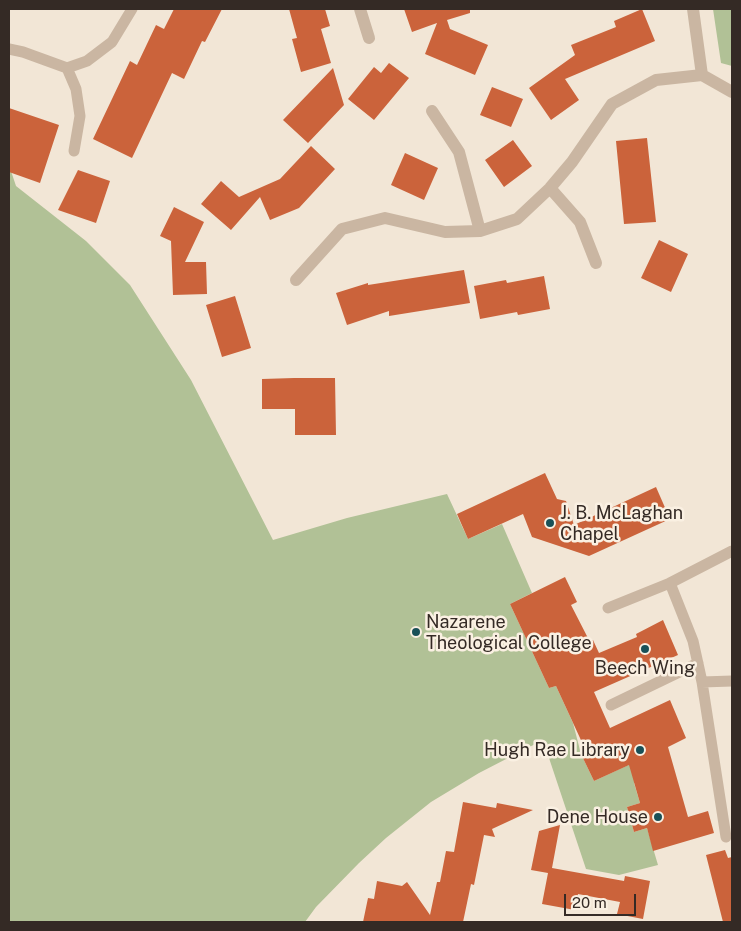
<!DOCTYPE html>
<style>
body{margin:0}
#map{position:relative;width:741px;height:931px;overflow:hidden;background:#f2e6d6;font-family:"Public Sans",sans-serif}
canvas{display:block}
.frame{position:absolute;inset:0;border:10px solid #342a25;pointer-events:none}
.scale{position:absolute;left:564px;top:894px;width:72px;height:22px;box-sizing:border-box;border:2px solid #342a25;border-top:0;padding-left:6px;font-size:15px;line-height:18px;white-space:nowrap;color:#342a25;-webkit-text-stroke:4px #faf0e2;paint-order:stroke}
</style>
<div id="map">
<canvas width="741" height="931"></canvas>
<div class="frame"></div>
<div class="scale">20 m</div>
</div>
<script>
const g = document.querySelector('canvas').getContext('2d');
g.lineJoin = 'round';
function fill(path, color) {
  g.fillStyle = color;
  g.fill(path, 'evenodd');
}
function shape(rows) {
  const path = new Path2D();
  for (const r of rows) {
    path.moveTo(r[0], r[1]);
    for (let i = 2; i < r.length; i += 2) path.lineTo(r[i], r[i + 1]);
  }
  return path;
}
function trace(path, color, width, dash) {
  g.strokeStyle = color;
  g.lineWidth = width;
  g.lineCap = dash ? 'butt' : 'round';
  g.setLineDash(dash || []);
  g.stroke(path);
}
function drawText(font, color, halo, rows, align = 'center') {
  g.font = font + ' "Public Sans",sans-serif';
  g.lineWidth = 5;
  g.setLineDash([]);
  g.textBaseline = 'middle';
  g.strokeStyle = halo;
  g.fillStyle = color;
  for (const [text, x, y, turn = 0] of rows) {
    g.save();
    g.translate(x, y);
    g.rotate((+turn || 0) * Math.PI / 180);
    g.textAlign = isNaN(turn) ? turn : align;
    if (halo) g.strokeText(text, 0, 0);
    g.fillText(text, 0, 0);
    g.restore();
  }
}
fill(shape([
 [713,9,732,9,732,66,721,63],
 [9,165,16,186,86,241,130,285,191,380,273,540,347,518,447,494,468,539,502,524,532,593,510,604,549,688,556,686,573,723,581,754,594,781,635,762,643,781,634,783,640,803,627,807,634,832,647,828,658,865,619,875,586,869,543,740,479,773,431,802,386,838,359,863,316,907,305,922,9,922]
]), '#b1c196');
fill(shape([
 [174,9,222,9,205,42,202,41,184,79,172,73,132,158,93,139,130,61,137,65,156,25,164,29],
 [289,9,325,9,330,26,321,29,331,63,301,72,292,39,297,38],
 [404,9,470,9,470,13,447,20,450,29,488,45,475,75,425,54,437,23,412,32],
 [642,9,655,41,565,79,579,100,551,120,529,88,575,55,571,45,616,27,614,21],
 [389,63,409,78,374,120,348,99,374,67,381,73],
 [333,68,344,105,308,143,283,120],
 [492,87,523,99,511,127,480,115],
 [9,108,59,125,40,183,9,172],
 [647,138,656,222,624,224,616,141],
 [513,140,532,166,504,187,485,160],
 [311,146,335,169,299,208,270,220,260,197,231,230,201,204,221,181,239,197,280,179],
 [405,153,438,168,424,200,391,185],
 [78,170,110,181,96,223,58,210],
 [174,207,204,222,185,262,206,262,207,294,173,295,171,241,160,236],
 [659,240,688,254,671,292,641,278],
 [464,270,470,303,389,316,389,311,347,325,336,293,368,283,368,285],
 [544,276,550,309,518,315,517,312,480,319,474,286,506,280,507,283],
 [235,296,251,348,222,357,206,305],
 [294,378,335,378,336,435,295,435,295,409,262,409,262,379],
 [545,473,557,499,566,501,574,525,656,487,670,519,589,556,532,537,523,514,468,539,457,514],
 [565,577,577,602,571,605,590,642,593,640,599,653,637,637,636,634,663,620,678,655,594,692,610,728,670,700,686,738,668,747,688,817,708,811,714,833,653,851,647,828,634,832,627,807,640,803,629,765,594,781,581,754,586,751,556,686,549,688,510,604],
 [463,802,496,808,497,803,533,810,492,829,495,837,484,835,474,885,471,884,463,922,363,922,368,898,374,899,377,881,402,886,407,882,430,915,437,882,440,882,446,851,454,852],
 [560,825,552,868,624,881,625,876,650,881,643,919,617,914,620,902,578,894,575,910,542,904,548,873,531,870,539,831],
 [725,850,728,858,732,857,732,922,723,922,706,855]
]), '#cb633b');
trace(shape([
 [9,49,23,52,67,68,87,61,112,42,132,9],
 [67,68,76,89,80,116,74,151],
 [732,551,670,583,693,641,702,682,732,681],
 [608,608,670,583],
 [702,682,726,837],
 [611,705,698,663]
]), '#cab6a2', 11);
trace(shape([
 [360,9,369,38],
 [693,9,702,75],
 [702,75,732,92],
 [432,111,459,152,480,231],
 [550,188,580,222,596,263],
 [296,280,342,229,385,218,445,232,480,231,517,219,550,188,572,162,612,104,656,80,702,75]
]), '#cab6a2', 12);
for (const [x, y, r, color] of [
 [550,523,5,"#195057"],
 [416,632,5,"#195057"],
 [645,649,5,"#195057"],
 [640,750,5,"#195057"],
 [658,817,5,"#195057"]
]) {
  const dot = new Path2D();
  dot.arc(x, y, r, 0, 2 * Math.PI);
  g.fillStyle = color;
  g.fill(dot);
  trace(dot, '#faf0e2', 2);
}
drawText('18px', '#342a25', '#faf0e2', [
 ["J. B. McLaghan",560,513],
 ["Chapel",560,534],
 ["Nazarene",426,622],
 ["Theological College",426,643],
 ["Beech Wing",645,668,"center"],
 ["Hugh Rae Library",630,750,"right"],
 ["Dene House",648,817,"right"]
], 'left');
</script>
